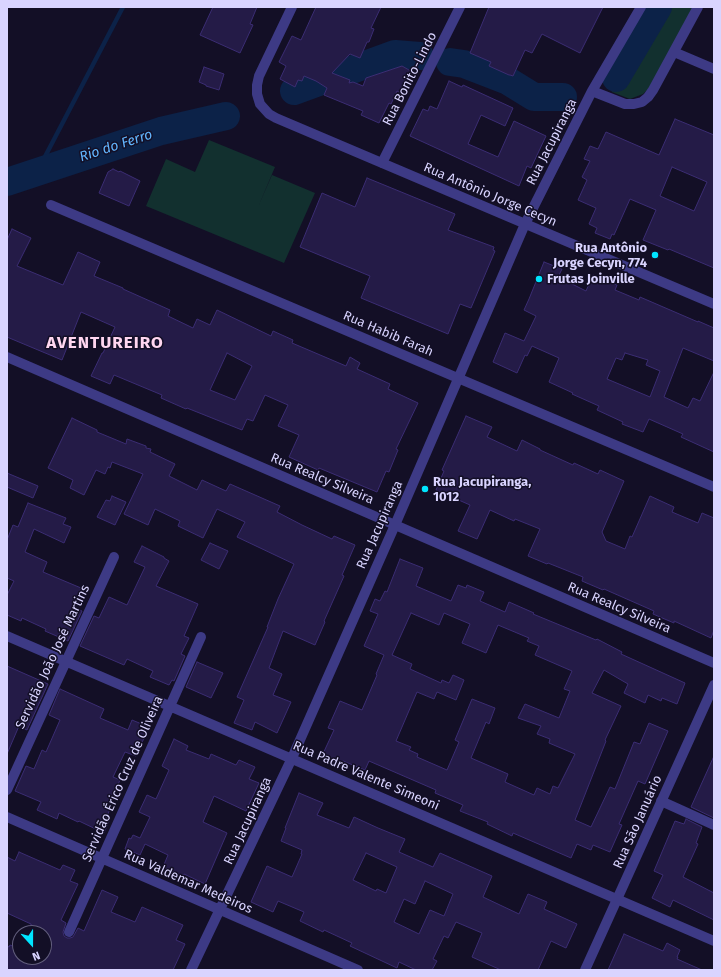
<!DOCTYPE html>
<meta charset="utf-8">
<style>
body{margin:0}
#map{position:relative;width:721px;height:977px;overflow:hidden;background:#130f26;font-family:"Fira Sans",sans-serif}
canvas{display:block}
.frame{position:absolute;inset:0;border:8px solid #d9d4ff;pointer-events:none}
.north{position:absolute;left:12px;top:925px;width:40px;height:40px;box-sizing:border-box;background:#130f26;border:1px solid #625e7d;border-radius:50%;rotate:159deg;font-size:11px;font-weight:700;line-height:16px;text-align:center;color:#d9d4ff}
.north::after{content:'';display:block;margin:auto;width:14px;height:18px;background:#00e5ff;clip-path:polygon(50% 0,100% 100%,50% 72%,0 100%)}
</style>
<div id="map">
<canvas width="721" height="977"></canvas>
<div class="frame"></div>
<div class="north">N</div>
</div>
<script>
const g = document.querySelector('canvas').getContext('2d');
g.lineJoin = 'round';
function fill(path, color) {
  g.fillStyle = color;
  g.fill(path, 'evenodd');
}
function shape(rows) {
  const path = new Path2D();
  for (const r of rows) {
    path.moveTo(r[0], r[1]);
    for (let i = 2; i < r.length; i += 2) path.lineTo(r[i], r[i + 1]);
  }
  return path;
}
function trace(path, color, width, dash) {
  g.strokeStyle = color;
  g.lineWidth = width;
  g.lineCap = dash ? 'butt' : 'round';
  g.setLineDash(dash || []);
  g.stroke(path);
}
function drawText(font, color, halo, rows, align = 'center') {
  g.font = font + ' "Fira Sans",sans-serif';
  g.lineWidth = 3;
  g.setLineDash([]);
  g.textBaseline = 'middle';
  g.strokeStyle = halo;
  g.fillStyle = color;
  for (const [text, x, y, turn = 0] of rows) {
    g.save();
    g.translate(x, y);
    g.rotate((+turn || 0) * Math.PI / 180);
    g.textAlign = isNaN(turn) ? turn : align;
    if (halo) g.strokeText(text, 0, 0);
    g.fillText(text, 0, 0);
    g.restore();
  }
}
fill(shape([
 [653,7,693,7,653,84,643,94,630,99,612,92,610,84],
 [209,140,275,167,258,207,272,175,315,193,284,263,146,206,166,159,195,172]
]), '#12302f');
trace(shape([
 [37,172,123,7]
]), '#0c2248', 4.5);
trace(shape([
 [450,62,464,64,508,81,534,97,563,97],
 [616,78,658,7],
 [294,91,395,54,420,56],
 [7,182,161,131,226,116]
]), '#0c2248', 28);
const building = shape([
 [213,7,257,7,250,24,253,25,240,53,200,35,213,7],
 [316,7,381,7,371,28,374,29,369,42,367,42,360,58,350,54,332,73,350,80,349,83,353,82,363,86,366,78,402,66,416,74,405,95,397,91,391,104,389,103,379,123,361,115,363,111,324,95,327,88,316,81,304,76,302,81,298,80,295,87,280,79,286,66,279,62,292,36,301,40,316,7],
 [489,7,603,7,580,53,542,34,532,53,525,50,513,76,510,75,509,75,489,66,491,62,470,53,489,7],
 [204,67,224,74,219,90,206,86,206,85,199,82,204,67],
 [449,81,462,87,463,85,513,108,505,126,481,115,468,144,498,157,514,121,546,136,531,168,527,166,519,186,410,136,423,109,428,111,430,106,437,109,449,81],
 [675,119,714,135,714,268,669,249,668,250,643,240,656,210,630,199,614,235,612,234,610,239,595,233,597,228,589,224,596,208,578,200,587,180,582,177,590,161,584,159,590,146,598,149,606,132,659,155,675,119],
 [672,167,707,182,694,211,660,196,672,167],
 [113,169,119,172,120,171,140,181,129,206,99,193,108,172,113,169],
 [367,178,455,214,448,230,494,247,493,250,495,251,471,308,460,304,448,334,361,298,370,276,300,247,322,193,355,207,367,178],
 [12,229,31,238,17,266,63,285,78,252,100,262,94,276,123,288,123,289,170,310,168,316,193,328,197,319,210,325,217,310,271,336,273,331,293,340,292,343,346,366,350,357,360,363,357,369,390,384,388,389,418,403,396,449,398,450,389,472,386,471,377,492,319,468,318,470,289,457,299,435,278,426,288,405,265,395,253,421,247,419,242,430,187,408,186,409,161,398,162,395,114,375,110,384,91,376,102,353,103,353,115,327,81,312,62,360,7,337,7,240,12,229],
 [227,353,252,366,235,400,210,390,227,353],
 [544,262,562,269,558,277,586,291,593,275,617,285,615,290,639,300,640,297,698,322,698,321,714,328,714,361,683,348,664,397,688,408,693,398,700,401,714,372,714,452,681,437,683,434,649,419,643,432,622,424,623,422,597,410,599,406,572,394,573,393,549,382,559,358,532,346,527,356,525,355,517,373,493,362,505,333,524,341,536,316,524,310,529,299,544,262],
 [625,353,648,360,646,365,660,371,650,397,607,379,616,358,622,360,625,353],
 [466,416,492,427,487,437,517,451,522,440,540,449,540,450,573,465,574,463,598,474,600,470,624,481,602,532,606,541,625,549,630,536,632,537,650,496,674,507,672,512,698,523,702,513,714,518,714,630,711,638,674,621,674,623,653,614,654,611,604,589,603,590,582,581,583,577,548,563,547,564,528,556,540,529,515,519,514,521,490,510,477,539,458,531,470,505,436,490,444,471,442,470,466,416],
 [72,418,97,430,97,432,126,444,127,439,146,446,146,448,151,449,150,452,175,464,169,476,197,490,202,480,226,491,230,484,280,506,277,512,302,525,332,539,334,536,355,545,342,575,344,576,324,621,325,622,315,645,283,631,269,668,282,674,273,695,291,702,277,733,255,722,252,730,234,723,244,700,237,697,268,627,267,627,278,599,294,564,237,537,245,522,217,509,203,538,178,526,180,521,155,509,148,525,124,514,143,474,112,462,110,468,108,467,105,474,96,470,84,495,70,488,73,480,48,468,72,418],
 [7,473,38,486,33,498,7,487,7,473],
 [112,496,126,502,115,525,97,517,106,500,110,501,112,496],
 [28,503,66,518,63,524,71,527,64,543,34,529,25,552,47,562,43,572,81,588,73,607,82,611,68,641,45,631,46,629,22,618,21,621,7,615,7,595,14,581,7,578,7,540,13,525,18,527,28,503],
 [210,543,228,551,219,569,201,560,210,543],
 [142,546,164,557,164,558,169,561,156,586,198,604,184,636,189,638,181,654,185,656,174,681,172,680,169,685,150,677,153,671,127,659,124,665,80,646,94,616,99,618,109,597,127,605,145,567,134,562,142,546],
 [400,559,423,568,416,586,451,601,458,585,466,588,467,585,484,592,480,601,505,612,509,602,534,613,533,614,596,640,597,639,622,652,621,654,685,683,677,704,662,698,661,701,648,695,645,703,624,693,628,684,604,670,592,693,621,706,605,740,606,741,575,820,591,827,610,787,615,789,634,742,640,744,649,723,668,731,645,784,638,781,619,824,622,825,610,852,593,845,591,850,577,844,571,858,513,833,512,836,487,824,488,822,460,811,463,805,435,793,436,790,369,761,365,770,343,761,341,766,321,758,334,730,328,728,340,701,362,710,377,675,376,674,384,655,364,646,378,614,370,611,375,599,380,601,385,591,387,592,400,559],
 [411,613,439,625,444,613,470,624,462,643,486,653,498,625,529,638,527,641,539,646,535,655,572,671,564,689,570,691,559,718,525,704,518,718,541,726,537,734,550,739,549,743,575,754,558,788,553,786,550,794,537,788,534,795,505,782,508,774,471,758,486,722,489,724,495,708,472,699,455,740,459,742,447,770,417,757,418,754,409,750,411,747,396,741,417,692,434,699,437,692,456,700,464,680,453,675,449,683,442,680,441,683,410,669,412,664,392,655,411,613],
 [197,662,223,673,211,698,186,687,197,662],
 [7,666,48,684,27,730,19,726,7,754,7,666],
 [60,689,104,709,100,718,128,730,132,720,149,727,136,756,125,752,113,777,120,780,110,803,112,804,106,819,109,821,104,833,79,821,78,822,59,813,57,819,37,810,41,802,15,791,26,766,34,769,42,750,46,752,60,720,49,715,60,689],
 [174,739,188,746,186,750,209,759,211,754,236,765,239,760,255,767,249,779,259,783,246,811,214,796,203,822,227,833,205,884,184,874,183,876,163,867,168,855,145,844,140,855,125,849,129,838,131,839,133,835,140,838,150,817,139,812,147,795,156,799,169,770,162,766,174,739],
 [714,756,714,818,691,807,714,756],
 [299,793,323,803,317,815,349,828,354,817,378,828,405,839,399,852,433,867,440,853,492,876,483,897,519,914,528,894,547,902,544,909,577,924,566,948,551,941,538,970,501,970,472,957,482,933,456,922,448,938,444,936,433,959,437,961,432,970,416,970,399,962,397,968,350,946,352,943,324,930,323,932,300,921,304,912,278,901,273,912,251,902,267,866,292,877,302,854,301,854,302,850,281,841,286,828,285,828,299,793],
 [366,853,397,867,386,893,377,889,376,891,353,880,366,853],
 [425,881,453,894,444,916,430,910,419,934,394,922,404,899,415,904,425,881],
 [686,819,702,827,696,843,698,844,683,877,714,893,714,920,673,900,670,907,652,898,663,875,654,871,675,821,684,824,686,819],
 [19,852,60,870,63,865,75,870,70,881,78,884,61,920,66,923,63,932,64,936,67,938,70,938,73,937,78,928,84,931,102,890,118,897,111,912,135,922,142,907,183,925,176,940,185,944,173,970,7,970,7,946,9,947,10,945,20,949,20,957,44,957,44,933,31,933,34,926,31,925,31,924,7,913,7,857,15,861,19,852],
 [624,934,663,951,667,943,680,950,677,957,678,957,677,959,702,970,608,970,624,934]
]);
fill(building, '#241b47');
trace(building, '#3b2d73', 1);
trace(shape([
 [292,7,259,76,257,85,257,94,260,104,269,114,276,118,714,304],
 [674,52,714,69],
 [592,91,625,104,634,104,642,102,648,97,653,90,698,7],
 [382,163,460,7],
 [51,205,714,487],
 [7,357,714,663],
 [7,636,714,941],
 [7,790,114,557],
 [661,801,714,825],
 [7,817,358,970],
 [69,932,201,637],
 [191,970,292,758,395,525,525,224,592,91,641,7],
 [585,970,714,685]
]), '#3d3a85', 10);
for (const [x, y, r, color] of [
 [655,255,4,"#00e5ff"],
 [539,279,4,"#00e5ff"],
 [425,489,4,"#00e5ff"]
]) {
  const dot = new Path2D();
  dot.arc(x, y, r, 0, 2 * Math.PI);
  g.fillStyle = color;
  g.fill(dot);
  trace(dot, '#130f26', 1.5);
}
drawText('13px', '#d9d4ff', '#130f26', [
 ["Rua Bonito-Lindo",410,79,-63],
 ["Rua Jacupiranga",552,142,-63],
 ["Rua Antônio Jorge Cecyn",490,195,23],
 ["Rua Habib Farah",388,334,23],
 ["Rua Realcy Silveira",322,479,23],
 ["Rua Jacupiranga",380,525,-66],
 ["Rua Realcy Silveira",619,608,23],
 ["Servidão João José Martins",53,657,-65],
 ["Rua Padre Valente Simeoni",366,776,23],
 ["Servidão Érico Cruz de Oliveira",123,779,-66],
 ["Rua Jacupiranga",248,821,-65],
 ["Rua São Januário",638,822,-66],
 ["Rua Valdemar Medeiros",188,882,24]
]);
drawText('bold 13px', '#d9d4ff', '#130f26', [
 ["Rua Antônio",647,248,"right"],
 ["Jorge Cecyn, 774",647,263,"right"],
 ["Frutas Joinville",547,279],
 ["Rua Jacupiranga,",433,482],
 ["1012",433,497]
], 'left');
drawText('italic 14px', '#62b6ff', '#130f26', [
 ["Rio do Ferro",116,146,-18]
]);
g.letterSpacing = '1px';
drawText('bold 17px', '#ffd6f0', '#130f26', [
 ["AVENTUREIRO",105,343]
]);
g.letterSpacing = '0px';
</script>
